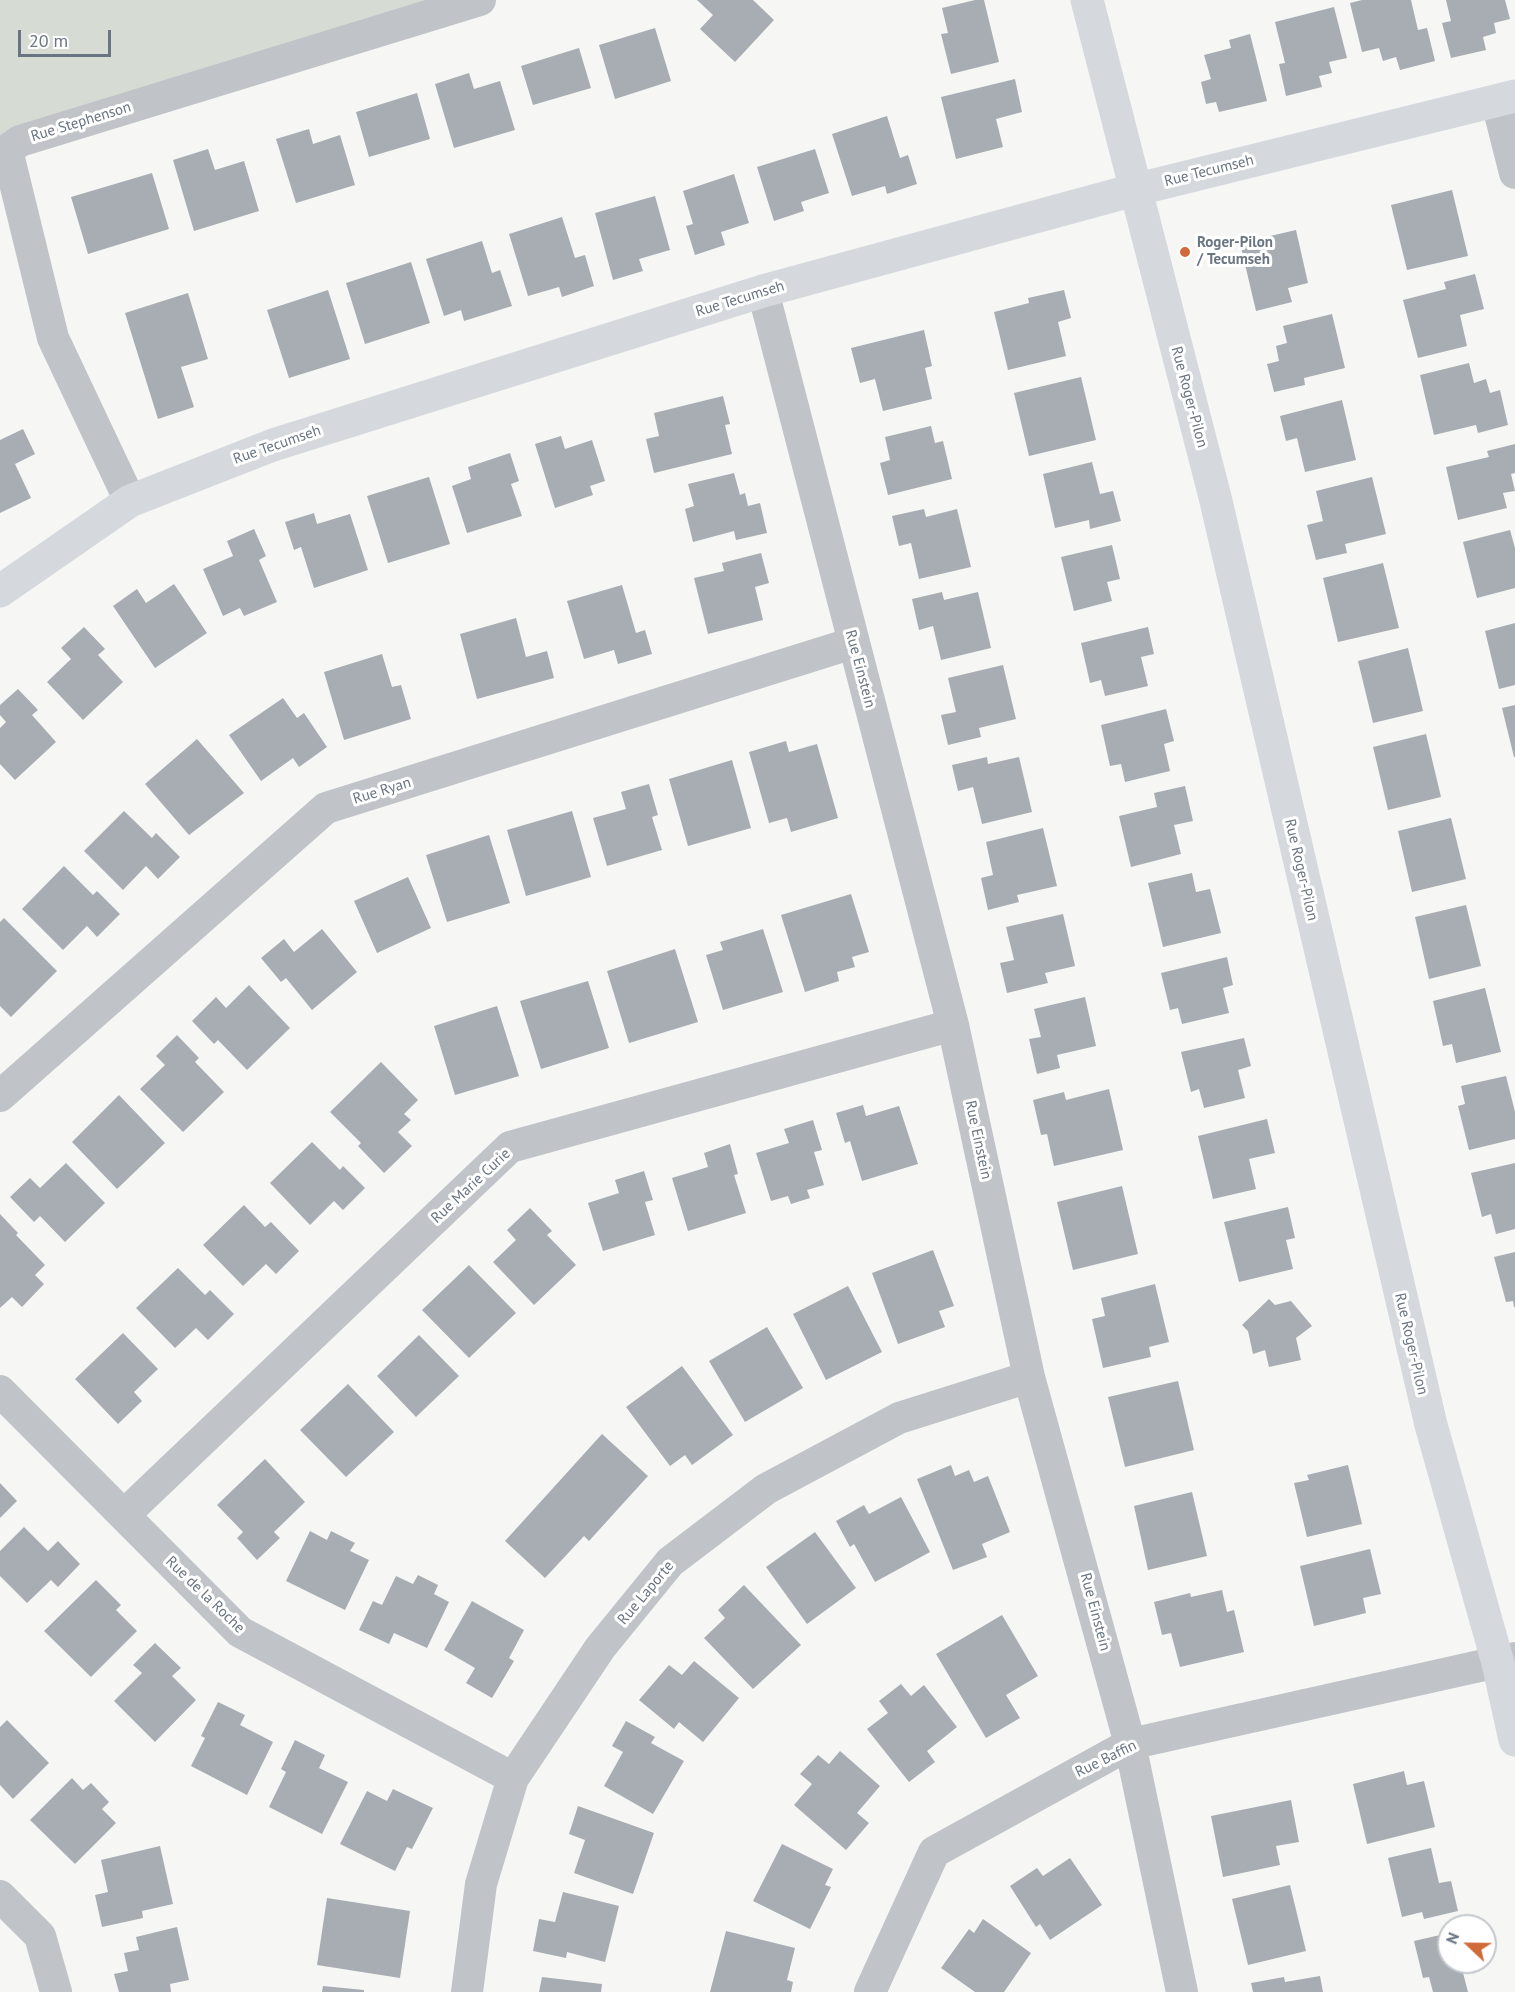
<!DOCTYPE html>
<style>
body{margin:0}
#map{position:relative;width:1515px;height:1992px;overflow:hidden;background:#f6f7f4;font-family:"PT Sans",sans-serif}
canvas{display:block}
.north{position:absolute;left:1437px;top:1914px;width:60px;height:60px;box-sizing:border-box;background:#fff;border:2px solid #c3c8cd;border-radius:50%;rotate:292deg;font-size:16px;font-weight:700;line-height:24px;text-align:center;color:#697582}
.north::after{content:'';display:block;margin:auto;width:21px;height:27px;background:#d06a3a;clip-path:polygon(50% 0,100% 100%,50% 72%,0 100%)}
.scale{position:absolute;left:18px;top:30px;width:93px;height:27px;box-sizing:border-box;border:3px solid #697582;border-top:0;padding-left:8px;font-size:18px;line-height:21px;white-space:nowrap;color:#697582;-webkit-text-stroke:4px #fff;paint-order:stroke}
</style>
<div id="map">
<canvas width="1515" height="1992"></canvas>
<div class="north">N</div>
<div class="scale">20 m</div>
</div>
<script>
const g = document.querySelector('canvas').getContext('2d');
g.lineJoin = 'round';
function fill(path, color) {
  g.fillStyle = color;
  g.fill(path, 'evenodd');
}
function shape(rows) {
  const path = new Path2D();
  for (const r of rows) {
    path.moveTo(r[0], r[1]);
    for (let i = 2; i < r.length; i += 2) path.lineTo(r[i], r[i + 1]);
  }
  return path;
}
function trace(path, color, width, dash) {
  g.strokeStyle = color;
  g.lineWidth = width;
  g.lineCap = dash ? 'butt' : 'round';
  g.setLineDash(dash || []);
  g.stroke(path);
}
function drawText(font, color, halo, rows, align = 'center') {
  g.font = font + ' "PT Sans",sans-serif';
  g.lineWidth = 6;
  g.setLineDash([]);
  g.textBaseline = 'middle';
  g.strokeStyle = halo;
  g.fillStyle = color;
  for (const [text, x, y, turn = 0] of rows) {
    g.save();
    g.translate(x, y);
    g.rotate((+turn || 0) * Math.PI / 180);
    g.textAlign = isNaN(turn) ? turn : align;
    if (halo) g.strokeText(text, 0, 0);
    g.fillText(text, 0, 0);
    g.restore();
  }
}
fill(shape([
 [0,0,480,0,0,152]
]), '#d6dbd4');
fill(shape([
 [697,0,753,0,774,20,735,62,700,29,713,15],
 [975,0,984,0,999,62,951,74,941,34,948,33,942,8],
 [1362,0,1411,0,1418,30,1427,28,1435,61,1400,70,1396,57,1383,61,1379,48,1362,52,1350,3],
 [1446,0,1505,0,1510,19,1494,23,1496,33,1483,37,1486,50,1451,58,1442,23,1451,21],
 [1334,7,1347,58,1329,62,1332,73,1319,76,1322,87,1286,96,1279,64,1285,63,1275,22],
 [655,28,671,81,615,99,599,45],
 [1250,34,1267,101,1219,112,1216,102,1206,104,1201,82,1211,79,1204,55,1231,48,1229,40],
 [579,48,591,88,533,105,521,66],
 [469,73,474,89,500,81,515,130,454,148,435,84],
 [1015,79,1022,112,996,119,1003,147,956,159,941,97],
 [417,93,430,139,369,157,356,112],
 [887,116,900,158,908,155,917,184,887,194,885,186,852,196,832,134],
 [309,129,313,144,340,135,355,185,296,203,276,139],
 [208,149,215,170,244,161,259,211,194,231,173,160],
 [815,149,829,193,801,202,804,211,774,221,757,167],
 [152,173,169,229,88,254,71,197],
 [734,174,749,223,721,232,725,245,695,255,686,226,693,224,683,191],
 [1452,190,1468,256,1407,270,1391,205],
 [655,196,670,250,639,259,643,271,613,280,595,213],
 [562,217,575,258,585,255,594,286,562,297,559,287,528,296,509,234],
 [1296,230,1308,283,1288,288,1292,302,1256,311,1240,243],
 [482,241,492,273,500,270,512,306,464,321,461,310,444,316,426,259],
 [411,262,430,323,365,344,346,283],
 [1475,274,1484,309,1460,315,1467,346,1418,358,1403,300,1446,289,1444,282],
 [328,290,350,359,289,378,267,310],
 [1064,290,1071,318,1058,322,1066,356,1008,370,994,312,1029,303,1028,298],
 [188,293,208,359,181,367,194,407,158,419,125,313],
 [1332,314,1345,368,1304,378,1305,385,1274,392,1267,364,1279,361,1276,346,1287,343,1283,326],
 [924,330,932,366,925,368,932,399,883,411,875,379,860,383,851,348],
 [1469,363,1474,383,1486,379,1490,393,1500,390,1508,425,1478,433,1476,425,1434,435,1420,375],
 [1081,377,1096,440,1029,456,1014,393],
 [723,396,730,424,725,425,732,454,654,473,646,439,659,436,654,413],
 [1342,400,1356,460,1305,472,1297,438,1286,441,1280,416],
 [931,426,935,443,943,441,952,479,888,495,880,463,890,460,885,437],
 [23,429,35,454,15,464,31,498,0,513,0,440],
 [561,436,565,449,592,440,605,481,590,486,593,495,555,508,535,444],
 [1515,444,1515,473,1511,474,1515,491,1503,493,1507,508,1458,520,1446,467,1489,457,1487,451],
 [510,453,519,481,511,484,522,516,467,533,452,486,471,479,468,467],
 [1092,462,1100,494,1113,491,1121,521,1090,529,1089,520,1055,528,1043,474],
 [734,473,740,495,745,493,748,506,760,503,767,533,736,540,734,531,693,542,685,509,694,506,688,484],
 [429,477,450,544,388,563,367,496],
 [1372,477,1386,534,1345,544,1347,553,1316,560,1307,525,1323,521,1316,491],
 [924,509,926,517,957,509,971,567,919,579,911,543,899,546,892,516],
 [314,513,317,524,350,514,368,570,314,588,301,547,294,550,285,522],
 [254,529,266,556,259,560,277,602,244,616,240,608,223,616,203,569,233,556,227,541],
 [1510,530,1515,548,1515,588,1477,598,1463,542],
 [1112,545,1120,579,1107,582,1112,601,1074,611,1061,557],
 [761,553,769,583,755,587,763,620,708,634,694,578,724,571,722,563],
 [1383,563,1399,628,1338,642,1323,578],
 [174,584,207,633,155,668,113,606,137,589,146,603],
 [622,585,636,633,645,630,652,654,618,664,614,650,584,659,567,601],
 [942,592,944,600,978,592,991,648,941,660,933,626,919,630,912,599],
 [516,618,526,657,547,651,554,678,477,699,460,634],
 [1515,623,1515,685,1499,689,1485,631],
 [84,627,105,649,98,655,123,682,83,720,47,682,71,659,61,648],
 [1148,627,1154,654,1141,657,1148,686,1105,696,1101,680,1090,683,1081,643],
 [1408,648,1423,711,1373,723,1358,661],
 [382,654,392,687,401,685,411,719,344,740,324,672],
 [1003,665,1016,719,979,728,981,737,948,745,941,715,956,712,948,678],
 [18,689,38,710,32,715,56,742,15,780,0,764,0,728,6,722,0,715,0,705],
 [283,698,297,718,304,713,327,747,299,767,293,758,261,781,229,735],
 [1515,705,1515,757,1514,757,1502,708],
 [1166,709,1174,741,1164,744,1170,771,1125,782,1121,764,1110,766,1101,725],
 [1426,734,1441,797,1388,810,1373,747],
 [197,739,244,793,189,835,145,784],
 [786,741,789,752,817,744,838,818,791,832,787,818,769,823,749,752],
 [987,757,988,764,1019,757,1032,812,982,824,973,787,958,791,952,765],
 [732,760,751,828,688,846,669,779],
 [649,784,658,815,652,817,662,850,607,866,593,818,626,809,621,792],
 [1185,786,1193,821,1174,825,1181,854,1131,867,1119,816,1157,807,1154,793],
 [124,811,152,838,156,833,180,857,158,879,146,866,123,890,84,851],
 [572,811,591,877,526,896,507,830],
 [1451,818,1466,879,1412,892,1398,831],
 [1043,828,1057,886,1017,895,1019,902,988,910,981,878,993,875,986,842],
 [489,835,510,903,447,922,426,855],
 [64,866,93,895,97,891,120,914,97,937,87,926,63,950,22,909],
 [1192,873,1196,892,1210,889,1221,933,1163,947,1148,883],
 [408,877,431,928,377,953,354,901],
 [851,894,869,952,852,957,855,967,837,972,839,981,805,992,781,915],
 [1466,905,1481,966,1429,979,1415,917],
 [1063,914,1075,966,1045,973,1048,983,1007,993,1000,963,1014,960,1006,927],
 [4,918,57,971,11,1017,0,1006,0,922],
 [322,929,357,972,312,1010,286,978,281,982,261,958,284,939,294,952],
 [763,929,783,992,723,1010,706,955,723,950,720,942],
 [675,949,698,1022,629,1043,607,971],
 [1227,957,1233,985,1223,988,1229,1013,1182,1024,1178,1008,1170,1010,1161,973],
 [588,981,609,1048,541,1069,520,1001],
 [249,985,290,1028,247,1070,218,1040,214,1044,192,1021,216,997,226,1008],
 [1485,988,1501,1052,1456,1063,1452,1044,1443,1046,1433,1001],
 [1085,997,1096,1046,1057,1055,1060,1068,1037,1074,1029,1039,1041,1037,1034,1009],
 [497,1006,519,1076,455,1095,434,1026],
 [177,1035,199,1058,195,1062,224,1092,183,1132,140,1089,165,1065,156,1056],
 [1244,1038,1251,1066,1238,1070,1245,1098,1204,1108,1199,1089,1191,1092,1181,1052],
 [381,1062,418,1100,404,1114,411,1120,398,1132,412,1146,384,1173,358,1146,361,1143,330,1112],
 [1506,1076,1515,1112,1515,1139,1469,1150,1458,1106,1465,1104,1461,1086],
 [1109,1089,1123,1150,1054,1166,1047,1134,1041,1135,1033,1100,1064,1092,1066,1100],
 [119,1095,165,1143,117,1189,72,1142],
 [863,1105,866,1116,899,1106,918,1164,862,1181,850,1141,845,1143,836,1113],
 [1267,1119,1275,1153,1249,1159,1256,1189,1213,1199,1198,1136],
 [813,1120,822,1150,814,1152,824,1185,807,1190,810,1198,791,1204,788,1196,771,1201,756,1153,789,1143,784,1129],
 [312,1142,340,1170,343,1166,365,1188,343,1210,334,1201,310,1225,270,1183],
 [730,1144,738,1174,734,1175,746,1213,688,1231,672,1178,708,1167,704,1153],
 [66,1163,105,1203,65,1242,40,1216,34,1222,10,1197,30,1178,40,1188],
 [1515,1163,1515,1229,1496,1234,1491,1214,1482,1217,1471,1173],
 [644,1171,653,1200,645,1202,655,1235,603,1251,588,1203,619,1193,615,1180],
 [1122,1186,1138,1254,1073,1270,1057,1202],
 [244,1205,265,1227,271,1222,299,1251,276,1274,266,1264,243,1286,203,1245],
 [1288,1207,1295,1238,1286,1240,1293,1269,1239,1282,1224,1222],
 [530,1208,552,1231,547,1235,576,1265,534,1305,493,1262,516,1240,507,1230],
 [0,1214,18,1233,16,1235,45,1265,35,1275,44,1284,22,1307,12,1297,0,1308],
 [933,1250,954,1306,939,1311,945,1327,898,1344,872,1273],
 [1515,1252,1515,1307,1514,1307,1513,1301,1506,1302,1494,1257],
 [469,1265,516,1313,469,1358,422,1310],
 [178,1268,205,1295,210,1290,234,1314,208,1340,196,1328,175,1348,136,1308],
 [1155,1284,1169,1342,1149,1347,1151,1357,1103,1368,1092,1319,1105,1316,1101,1298],
 [848,1286,882,1352,826,1380,793,1314],
 [1269,1299,1275,1305,1291,1301,1312,1326,1296,1338,1301,1360,1269,1367,1265,1350,1253,1354,1248,1331,1242,1325],
 [767,1327,803,1388,745,1422,709,1361],
 [123,1333,158,1369,134,1392,142,1401,118,1424,75,1379],
 [419,1335,459,1376,416,1417,377,1376],
 [682,1366,733,1435,692,1465,685,1455,670,1466,626,1407],
 [1178,1381,1194,1450,1125,1467,1108,1397],
 [348,1384,394,1432,346,1477,300,1430],
 [602,1434,648,1476,589,1541,584,1536,545,1578,505,1541],
 [265,1459,305,1502,274,1532,280,1538,257,1560,237,1538,243,1532,217,1505],
 [951,1465,955,1476,969,1470,974,1482,988,1476,1010,1532,982,1544,987,1557,953,1570,917,1479],
 [1348,1465,1362,1524,1307,1537,1294,1483,1309,1480,1307,1475],
 [0,1483,17,1501,0,1518],
 [1192,1492,1207,1556,1148,1570,1134,1506],
 [901,1497,930,1552,875,1582,854,1544,850,1547,836,1521,864,1505,869,1514],
 [24,1527,48,1551,58,1541,80,1564,58,1587,51,1580,27,1603,0,1576,0,1551],
 [310,1531,327,1540,331,1531,355,1543,350,1551,369,1560,345,1610,286,1581],
 [815,1532,856,1588,807,1624,766,1567],
 [1370,1549,1381,1594,1363,1598,1366,1613,1314,1626,1300,1566],
 [418,1575,438,1585,434,1594,449,1602,427,1648,394,1633,389,1644,359,1630,373,1601,382,1605,396,1576,413,1584],
 [96,1580,121,1605,116,1610,137,1631,91,1677,44,1631],
 [744,1585,801,1645,753,1689,704,1638,725,1618,718,1610],
 [1222,1590,1227,1612,1234,1610,1244,1652,1180,1667,1171,1633,1162,1635,1154,1602,1190,1593,1191,1597],
 [472,1601,524,1630,509,1658,514,1661,492,1698,466,1683,475,1668,444,1650],
 [1002,1615,1038,1676,1006,1695,1020,1718,986,1738,936,1654],
 [155,1643,181,1668,172,1676,196,1700,155,1742,114,1701,142,1673,133,1665],
 [694,1661,739,1698,703,1742,679,1722,674,1729,639,1700,669,1665,682,1675],
 [901,1684,911,1696,924,1685,957,1727,927,1751,935,1762,909,1782,867,1729,888,1713,879,1701],
 [218,1702,245,1715,240,1725,273,1742,247,1795,191,1766,205,1738,201,1736],
 [7,1720,49,1763,13,1799,0,1785,0,1727],
 [626,1721,655,1737,651,1743,684,1761,653,1814,604,1786,623,1752,612,1746],
 [295,1740,325,1755,319,1768,348,1782,322,1834,269,1807,286,1772,281,1769],
 [840,1751,880,1786,857,1813,869,1823,846,1850,794,1805,812,1784,800,1774,818,1755,829,1764],
 [1404,1771,1407,1785,1424,1781,1435,1827,1367,1844,1353,1784],
 [72,1778,83,1790,91,1783,109,1802,102,1809,116,1823,75,1864,30,1820],
 [393,1789,433,1808,412,1849,407,1847,395,1871,340,1844,367,1791,387,1801],
 [1291,1800,1299,1842,1276,1846,1280,1865,1223,1877,1211,1816],
 [578,1806,654,1833,633,1894,574,1873,585,1840,569,1834],
 [782,1844,833,1869,825,1885,831,1887,810,1929,753,1901],
 [160,1846,173,1904,142,1911,143,1918,102,1927,95,1895,108,1892,101,1860],
 [1431,1848,1439,1883,1451,1881,1458,1911,1424,1919,1422,1912,1402,1917,1388,1858],
 [1070,1858,1102,1905,1050,1940,1040,1924,1036,1927,1010,1886,1037,1868,1043,1876],
 [1290,1885,1306,1951,1248,1965,1232,1899],
 [563,1892,619,1906,605,1962,567,1952,566,1958,533,1951,539,1919,555,1922],
 [327,1898,410,1911,400,1978,317,1965],
 [983,1919,1031,1953,1004,1992,975,1992,941,1968,969,1929,974,1933],
 [177,1927,189,1980,170,1984,171,1992,119,1992,114,1974,128,1971,124,1953,139,1950,136,1937],
 [726,1931,795,1948,787,1980,793,1982,791,1992,710,1992],
 [1449,1933,1449,1962,1470,1962,1471,1967,1462,1969,1468,1992,1433,1992,1429,1977,1423,1978,1414,1941],
 [1320,1976,1323,1992,1253,1992,1251,1983,1284,1977,1285,1982],
 [542,1977,602,1984,601,1992,539,1992],
 [323,1986,364,1990,364,1992,322,1992]
]), '#a7adb3');
trace(shape([
 [1497,102,1515,173],
 [763,291,953,1025,1029,1377,1130,1744,1182,1992],
 [130,501,53,338,7,150,20,141,480,0],
 [0,1096,326,808,853,643],
 [0,1391,240,1632,513,1778],
 [124,1515,510,1147,953,1025],
 [0,1896,40,1936,56,1992],
 [467,1992,481,1884,513,1778,600,1648,670,1562,766,1489,899,1418,1029,1377],
 [870,1992,934,1852,1130,1744,1515,1658]
]), '#c0c3c7', 32);
trace(shape([
 [1087,0,1215,497,1431,1425,1498,1663,1515,1740],
 [0,591,130,501,273,445,763,291,1134,190,1515,96]
]), '#d5d8dc', 33);
for (const [x, y, r, color] of [
 [1185,252,6,"#d06a3a"]
]) {
  const dot = new Path2D();
  dot.arc(x, y, r, 0, 2 * Math.PI);
  g.fillStyle = color;
  g.fill(dot);
  trace(dot, '#fff', 2);
}
drawText('15px', '#697582', '#fff', [
 ["Rue Stephenson",81,122,-17],
 ["Rue Tecumseh",1209,171,-14],
 ["Rue Tecumseh",740,299,-17],
 ["Rue Roger-Pilon",1189,397,75],
 ["Rue Tecumseh",277,445,-19],
 ["Rue Einstein",860,669,75],
 ["Rue Ryan",382,791,-17],
 ["Rue Roger-Pilon",1301,870,77],
 ["Rue Einstein",978,1140,78],
 ["Rue Marie Curie",471,1186,-43],
 ["Rue Roger-Pilon",1411,1344,77],
 ["Rue Laporte",646,1593,-50],
 ["Rue de la Roche",205,1595,44],
 ["Rue Einstein",1095,1612,75],
 ["Rue Baffin",1106,1759,-26]
]);
drawText('bold 15px', '#697582', '#fff', [
 ["Roger-Pilon",1197,243],
 ["/ Tecumseh",1197,260]
], 'left');
</script>
